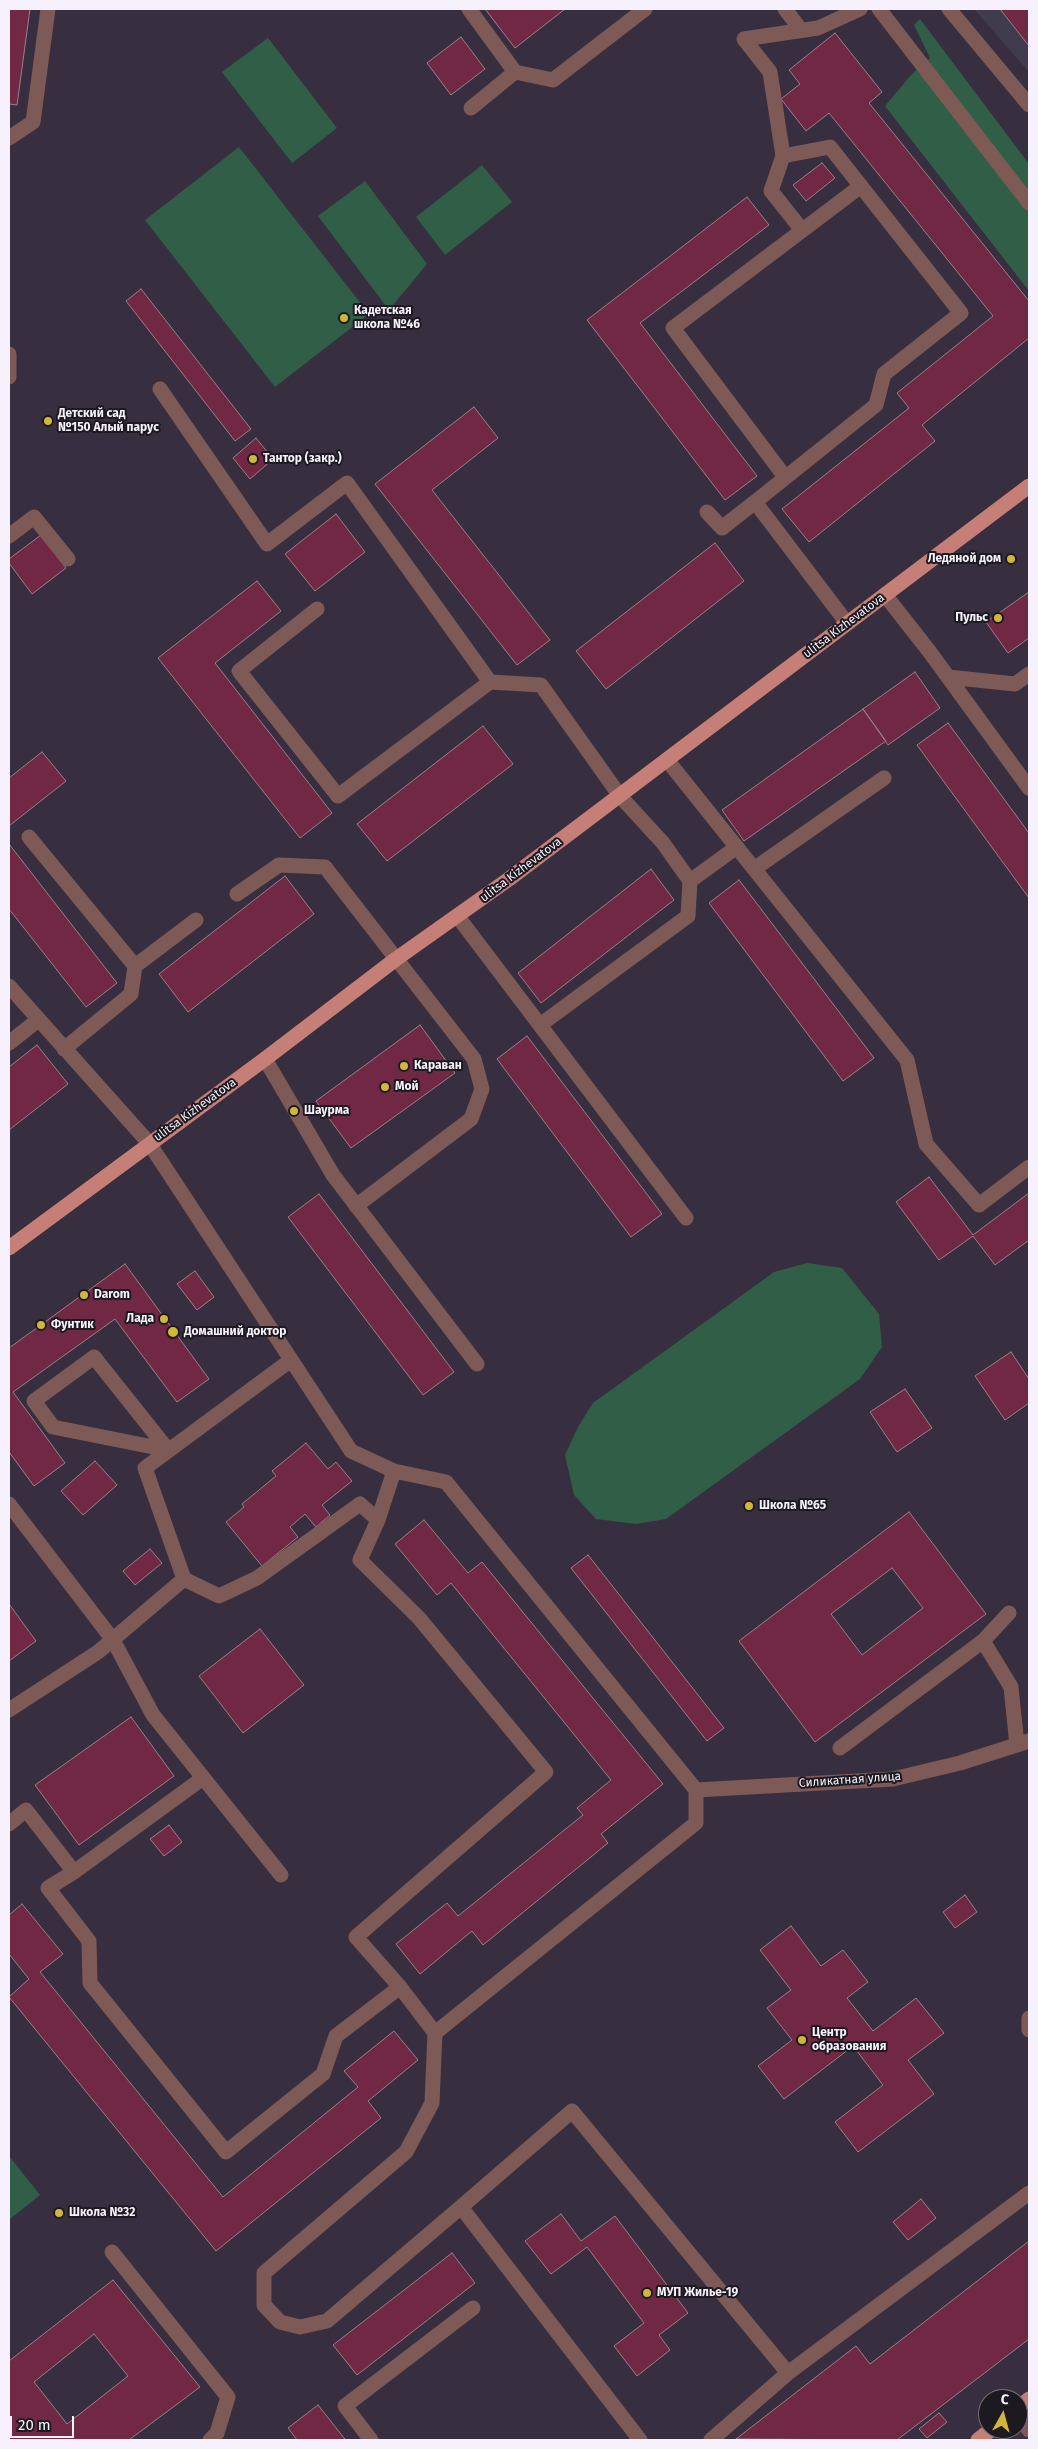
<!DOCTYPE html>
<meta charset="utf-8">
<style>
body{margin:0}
#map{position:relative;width:1038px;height:2449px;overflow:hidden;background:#372f3f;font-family:"Fira Sans",sans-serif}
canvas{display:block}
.frame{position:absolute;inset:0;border:10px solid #f6f1fc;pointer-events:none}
.north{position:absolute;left:978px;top:2389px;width:50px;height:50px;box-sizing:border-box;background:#1c1920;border:1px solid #736f78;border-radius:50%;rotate:7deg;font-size:14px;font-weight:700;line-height:20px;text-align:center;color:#f6f1fc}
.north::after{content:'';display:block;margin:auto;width:18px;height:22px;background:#d0b736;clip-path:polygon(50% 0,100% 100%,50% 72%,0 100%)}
.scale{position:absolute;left:10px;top:2416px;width:64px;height:22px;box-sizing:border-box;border:2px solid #f6f1fc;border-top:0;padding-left:6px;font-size:15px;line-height:18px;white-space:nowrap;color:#f6f1fc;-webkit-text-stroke:4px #1c1920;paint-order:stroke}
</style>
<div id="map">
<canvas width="1038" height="2449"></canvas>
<div class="frame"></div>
<div class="north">С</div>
<div class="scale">20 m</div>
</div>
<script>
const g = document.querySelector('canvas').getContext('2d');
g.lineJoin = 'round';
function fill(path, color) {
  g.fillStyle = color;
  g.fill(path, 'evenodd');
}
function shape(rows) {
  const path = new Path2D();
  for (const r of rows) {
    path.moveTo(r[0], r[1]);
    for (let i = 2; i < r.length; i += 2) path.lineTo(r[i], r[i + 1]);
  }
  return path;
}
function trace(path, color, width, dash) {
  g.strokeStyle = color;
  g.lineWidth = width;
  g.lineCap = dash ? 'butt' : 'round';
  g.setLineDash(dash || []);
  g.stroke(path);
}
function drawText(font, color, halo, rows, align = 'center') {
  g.font = font + ' "Fira Sans",sans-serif';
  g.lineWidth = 4;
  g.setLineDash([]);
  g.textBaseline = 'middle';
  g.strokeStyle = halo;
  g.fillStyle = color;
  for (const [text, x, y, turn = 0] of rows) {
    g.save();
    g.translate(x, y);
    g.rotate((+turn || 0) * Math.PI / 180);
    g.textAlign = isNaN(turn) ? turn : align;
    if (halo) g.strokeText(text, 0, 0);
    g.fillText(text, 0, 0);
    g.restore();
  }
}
fill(shape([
 [974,9,1029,9,1029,72]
]), '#403b4d');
fill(shape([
 [920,19,1029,164,1029,291,885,106,911,75,930,58,914,25],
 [268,38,337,128,292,163,222,72],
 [239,147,369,314,275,387,145,220],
 [482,165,512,202,445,255,416,217],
 [365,181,427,264,389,310,318,216],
 [807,1263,842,1268,879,1314,882,1347,860,1379,666,1519,636,1524,596,1519,574,1495,565,1455,578,1427,593,1403,774,1272],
 [9,2156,40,2195,9,2220]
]), '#305e46');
const building = shape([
 [9,9,30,9,17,105,9,104,9,9],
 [485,9,565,9,515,48,485,9],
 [1000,9,1029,9,1029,46,1000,9],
 [835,33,882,92,869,103,1029,301,1029,338,922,425,935,441,809,542,782,509,909,408,897,393,993,316,829,113,806,131,781,99,800,84,789,70,835,33],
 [461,37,485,69,451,95,427,63,461,37],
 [822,163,835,178,806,201,793,185,822,163],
 [747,197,769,225,640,323,757,476,725,500,587,320,747,197],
 [141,289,251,429,235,441,126,301,141,289],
 [474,407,498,438,432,490,550,640,517,665,375,484,474,407],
 [256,438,273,459,250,479,233,458,256,438],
 [336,514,365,552,315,591,285,554,336,514],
 [41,535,66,568,32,594,9,563,9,559,41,535],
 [715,543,744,581,606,689,576,651,715,543],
 [257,581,281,611,215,663,332,813,300,838,158,658,257,581],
 [1029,592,1029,638,1008,653,986,622,1029,592],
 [915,672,940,708,888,745,863,709,915,672],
 [863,709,886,741,744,841,722,810,863,709],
 [948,723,1029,833,1029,898,917,745,948,723],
 [483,726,513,764,387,861,357,824,483,726],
 [42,752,66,781,9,826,9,778,42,752],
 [9,844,117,983,86,1007,9,909,9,844],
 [651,869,674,900,541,1003,518,973,651,869],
 [285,876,314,914,188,1012,159,974,285,876],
 [739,880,874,1058,843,1081,709,903,739,880],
 [420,1025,455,1073,351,1148,316,1101,420,1025],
 [527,1036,662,1214,631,1237,497,1059,527,1036],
 [37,1045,68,1084,9,1130,9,1067,37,1045],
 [929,1177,973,1235,1029,1193,1029,1240,995,1265,973,1236,939,1260,896,1202,929,1177],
 [319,1194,454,1372,423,1395,288,1217,319,1194],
 [125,1264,209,1379,177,1402,115,1319,13,1392,65,1463,34,1486,9,1452,9,1348,125,1264],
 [195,1271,214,1297,197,1310,177,1284,195,1271],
 [1011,1352,1029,1379,1029,1403,1005,1420,975,1376,1011,1352],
 [905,1389,932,1428,897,1452,870,1412,905,1389],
 [306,1443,328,1469,336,1462,352,1481,322,1505,330,1515,316,1527,305,1514,290,1527,298,1537,262,1566,226,1522,244,1507,242,1504,276,1476,272,1471,306,1443],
 [95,1461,117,1485,83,1515,61,1491,95,1461],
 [909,1512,986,1614,815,1742,739,1641,909,1512],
 [892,1568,923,1608,862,1655,831,1614,892,1568],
 [424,1520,468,1573,482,1562,663,1784,601,1834,608,1843,483,1945,472,1931,420,1974,396,1944,447,1903,458,1916,583,1815,577,1808,611,1780,451,1583,437,1595,395,1544,424,1520],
 [150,1549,162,1563,135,1585,123,1571,150,1549],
 [588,1555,724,1728,707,1741,571,1568,588,1555],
 [9,1604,36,1641,9,1661,9,1604],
 [260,1629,304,1685,243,1733,199,1676,260,1629],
 [131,1717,174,1776,79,1845,35,1785,131,1717],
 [169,1825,182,1842,164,1856,150,1839,169,1825],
 [965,1895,977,1912,955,1928,943,1912,965,1895],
 [22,1904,63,1954,40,1972,223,2197,358,2087,344,2071,394,2031,418,2060,368,2101,381,2118,216,2251,9,1997,29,1979,9,1954,9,1915,22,1904],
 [791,1926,821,1966,843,1950,868,1982,847,1998,873,2031,916,1998,944,2033,908,2060,934,2094,858,2152,835,2122,883,2085,853,2046,784,2099,758,2066,792,2040,767,2008,791,1990,760,1950,791,1926],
 [921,2199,936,2218,908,2240,893,2222,921,2199],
 [561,2214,581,2241,615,2216,688,2313,659,2335,670,2350,637,2376,614,2346,644,2323,587,2247,551,2274,525,2241,561,2214],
 [1029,2241,1029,2339,897,2440,736,2439,856,2346,870,2364,1029,2241],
 [452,2253,475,2283,357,2375,333,2345,452,2253],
 [113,2280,200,2387,129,2440,9,2440,9,2361,113,2280],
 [94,2334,128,2376,67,2424,34,2382,94,2334],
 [318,2405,344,2438,346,2440,297,2440,288,2428,318,2405],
 [939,2413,947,2422,927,2438,919,2429,939,2413]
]);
fill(building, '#702844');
trace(building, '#998188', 1);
trace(shape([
 [469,9,515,72,553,80,645,9],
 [785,9,801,30],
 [879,9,1029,203],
 [949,9,1029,105],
 [471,108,515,72],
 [9,138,33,122,48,9],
 [783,156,771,191,802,230],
 [9,354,9,377],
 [160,389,267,544,347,483,490,682],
 [785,477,673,328,861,186],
 [707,512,722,528,755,502],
 [9,536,34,517,68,559],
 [885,595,929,651,1029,788],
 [317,609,239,671,338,796,490,682,541,685,620,796,663,843,690,881,688,916,540,1025],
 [847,623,755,502,876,405,884,374,961,313,830,147,783,156,770,72,744,39,818,28,860,9],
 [948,677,1015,684,1029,674],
 [667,760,907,1060,926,1144,979,1205,1029,1167],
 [29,837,135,966],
 [754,869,884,778],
 [690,881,737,847],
 [237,894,279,865,325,867,474,1059,482,1089,471,1119,356,1206],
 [458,917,686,1218],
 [9,986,149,1143,351,1451,394,1471,446,1482,696,1790,696,1823,435,2033,432,2103,406,2152,264,2273,264,2305,280,2322,300,2327,327,2321,461,2207,640,2440],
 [9,1043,38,1020],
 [64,1049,131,994,135,966,196,920],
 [265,1059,333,1175,477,1364],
 [94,1357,168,1450,53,1427,34,1401,94,1357],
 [394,1471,378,1520,360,1560,419,1618,546,1772,356,1937,400,1987],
 [9,1504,113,1640,153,1715,281,1875],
 [184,1579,219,1596,257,1578,360,1504,378,1520],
 [1009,1613,983,1641,1011,1687,1017,1745],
 [9,1710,98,1652,184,1579,145,1468,291,1360],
 [840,1748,983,1641],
 [203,1778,74,1872,48,1888,89,1941,90,1983,226,2152,323,2074,336,2036,400,1987,435,2033],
 [696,1790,893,1779,960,1763,1029,1741],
 [9,1824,26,1810,74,1872],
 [1029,2018,1029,2030],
 [461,2207,572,2111,788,2373],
 [112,2252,228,2397,217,2433,210,2440],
 [1018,2415,1029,2430],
 [371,2440,345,2406,473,2308],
 [711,2440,788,2373,1029,2193]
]), '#7e5a56', 15);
trace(shape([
 [9,1248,265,1059,396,959,509,879,1029,486],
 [1018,2408,1029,2399],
 [978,2440,992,2429]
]), '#c67f77', 15);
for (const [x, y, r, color] of [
 [344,318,5,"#d0b736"],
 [48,421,5,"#d0b736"],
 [253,459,5,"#d0b736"],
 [1011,559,5,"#d0b736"],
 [998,618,5,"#d0b736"],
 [404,1066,5,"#d0b736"],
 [385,1087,5,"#d0b736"],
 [294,1111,5,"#d0b736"],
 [84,1295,5,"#d0b736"],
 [164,1319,5,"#d0b736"],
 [41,1325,5,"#d0b736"],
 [173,1332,6,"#d0b736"],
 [749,1506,5,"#d0b736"],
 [802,2040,5,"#d0b736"],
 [59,2213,5,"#d0b736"],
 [647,2293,5,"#d0b736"]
]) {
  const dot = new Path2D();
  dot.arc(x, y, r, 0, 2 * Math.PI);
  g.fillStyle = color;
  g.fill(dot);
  trace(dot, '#1c1920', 2);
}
drawText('bold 12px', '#f6f1fc', '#1c1920', [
 ["Кадетская",354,311],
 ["школа №46",354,325],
 ["Детский сад",58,414],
 ["№150 Алый парус",58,428],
 ["Тантор (закр.)",263,459],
 ["Ледяной дом",1001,559,"right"],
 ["Пульс",988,618,"right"],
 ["Караван",414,1066],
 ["Мой",395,1087],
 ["Шаурма",304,1111],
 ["Darom",94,1295],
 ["Лада",154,1319,"right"],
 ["Фунтик",51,1325],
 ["Домашний доктор",184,1332],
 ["Школа №65",759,1506],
 ["Центр",812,2033],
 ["образования",812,2047],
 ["Школа №32",69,2213],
 ["МУП Жилье-19",657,2293]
], 'left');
drawText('12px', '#f6f1fc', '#1c1920', [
 ["ulitsa Kizhevatova",844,626,-37],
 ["ulitsa Kizhevatova",521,870,-37],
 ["ulitsa Kizhevatova",195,1110,-36],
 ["Силикатная улица",850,1780,-4]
]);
</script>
